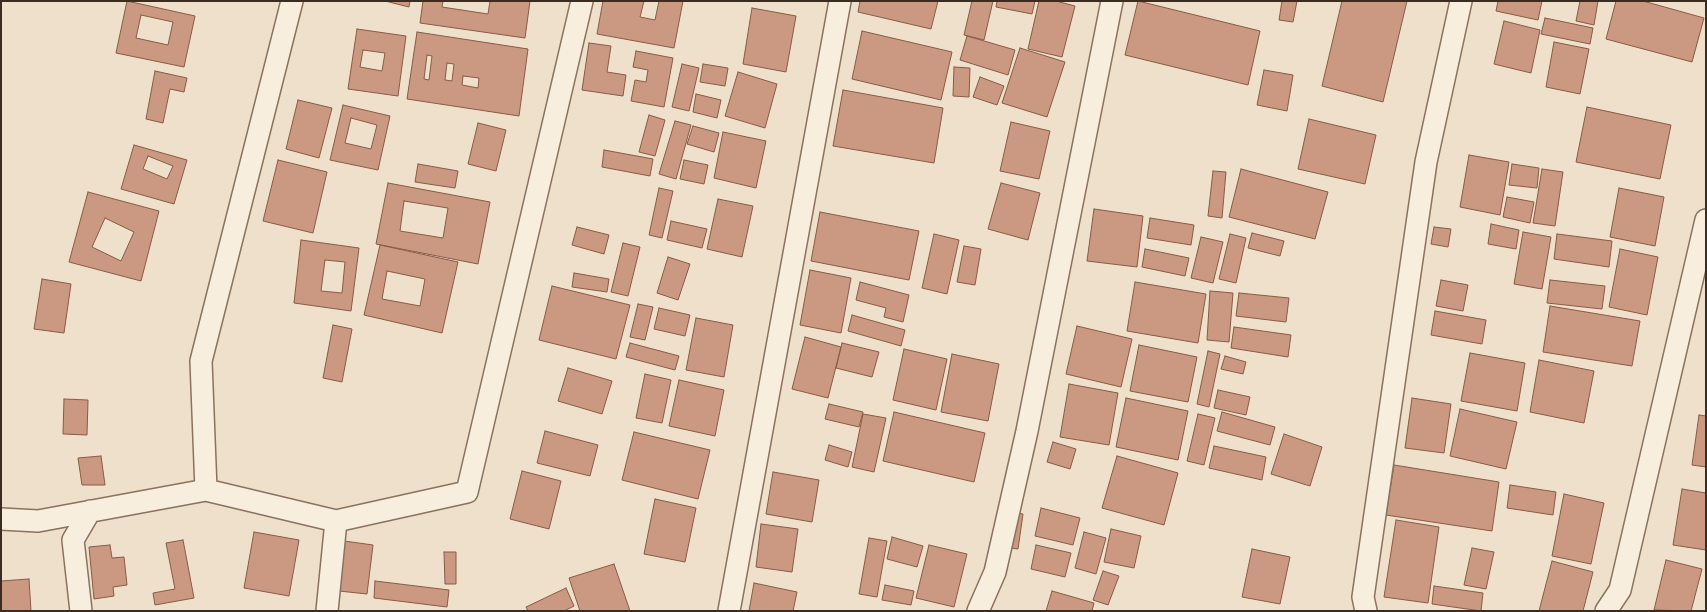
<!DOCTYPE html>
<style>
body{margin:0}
#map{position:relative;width:1707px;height:612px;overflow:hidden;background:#eee0ca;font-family:"Playfair Display",serif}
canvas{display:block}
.frame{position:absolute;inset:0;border:2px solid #3b2c21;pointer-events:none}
</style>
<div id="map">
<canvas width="1707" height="612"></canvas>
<div class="frame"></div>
</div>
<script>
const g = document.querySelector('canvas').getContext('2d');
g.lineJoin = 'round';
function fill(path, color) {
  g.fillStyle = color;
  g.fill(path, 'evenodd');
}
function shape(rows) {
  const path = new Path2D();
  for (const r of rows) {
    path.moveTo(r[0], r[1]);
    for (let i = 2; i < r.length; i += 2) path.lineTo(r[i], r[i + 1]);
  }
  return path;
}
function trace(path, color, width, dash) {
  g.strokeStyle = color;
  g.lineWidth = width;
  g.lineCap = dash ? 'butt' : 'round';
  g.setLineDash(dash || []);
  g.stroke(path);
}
const building = shape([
 [127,1,195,16,184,67,116,53,127,1],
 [141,15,173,22,168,45,136,38,141,15],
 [385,1,410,1,409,7,385,1],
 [423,1,443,1,442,7,488,14,490,1,530,1,525,38,420,23,423,1],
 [603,1,644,1,640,17,655,20,659,1,683,1,674,48,597,34,603,1],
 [860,1,938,1,931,29,858,12,860,1],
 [972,1,993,1,984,40,964,35,972,1],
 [997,1,1035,1,1032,14,996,7,997,1],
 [1039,1,1056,1,1075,6,1062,57,1028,49,1039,1],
 [1138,1,1260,31,1248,85,1125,55,1138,1],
 [1282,1,1297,1,1293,22,1279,20,1282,1],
 [1342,1,1407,1,1383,102,1322,86,1342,1],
 [1498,1,1542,1,1538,20,1496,11,1498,1],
 [1580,1,1598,1,1594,25,1576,21,1580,1],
 [1616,1,1643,1,1704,18,1692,62,1606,39,1616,1],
 [752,8,796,16,786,72,743,64,752,8],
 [1545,18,1593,28,1590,44,1541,34,1545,18],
 [1504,21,1540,30,1531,73,1494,64,1504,21],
 [357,29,406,36,398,96,348,89,357,29],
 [363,50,385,53,382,71,360,67,363,50],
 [862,31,952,52,941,100,852,79,862,31],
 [417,32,528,49,519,116,407,99,417,32],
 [427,55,432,56,429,80,424,79,427,55],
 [447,63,454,64,452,81,445,80,447,63],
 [463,76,479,78,478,88,462,85,463,76],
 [967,36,1015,50,1008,75,960,60,967,36],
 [1554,42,1589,49,1580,94,1546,87,1554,42],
 [589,43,611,46,607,72,626,75,623,96,582,90,589,43],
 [1020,48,1065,62,1047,117,1002,103,1020,48],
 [636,51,673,58,664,107,631,101,635,80,646,82,648,70,633,67,636,51],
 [682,64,699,68,689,111,672,107,682,64],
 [703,64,728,68,725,86,700,82,703,64],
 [954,67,970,68,969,97,953,96,954,67],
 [1264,70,1293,75,1287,111,1257,105,1264,70],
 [155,71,187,78,184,92,170,89,163,123,146,119,155,71],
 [738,72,777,84,765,128,725,116,738,72],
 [980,77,1004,86,997,105,973,97,980,77],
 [843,90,943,108,934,163,833,146,843,90],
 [696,94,721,100,717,118,693,112,696,94],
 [298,100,332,108,319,158,286,149,298,100],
 [343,105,390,116,378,170,330,160,343,105],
 [351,118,377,125,371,149,345,143,351,118],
 [1587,107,1671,125,1660,179,1576,162,1587,107],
 [649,115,665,120,655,156,639,152,649,115],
 [1309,119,1376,135,1365,184,1298,169,1309,119],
 [675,121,691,125,676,179,659,174,675,121],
 [1011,122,1050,131,1039,179,1000,171,1011,122],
 [478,123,506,130,496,171,468,164,478,123],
 [693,126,719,133,714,152,687,144,693,126],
 [723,132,766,141,756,188,714,178,723,132],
 [134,145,187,160,174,204,121,189,134,145],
 [148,156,173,166,167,179,143,169,148,156],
 [604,150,653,159,650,176,602,167,604,150],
 [1469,155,1509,162,1500,215,1460,207,1469,155],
 [278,160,327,172,313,233,263,221,278,160],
 [684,160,708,165,704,184,680,179,684,160],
 [418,164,458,171,455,188,415,182,418,164],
 [1512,164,1539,168,1537,188,1509,185,1512,164],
 [1241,169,1328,192,1315,239,1229,217,1241,169],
 [1542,169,1563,172,1555,226,1533,223,1542,169],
 [1213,171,1226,172,1222,218,1208,216,1213,171],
 [388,183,490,202,478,264,376,244,388,183],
 [404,201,448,208,443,238,400,231,404,201],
 [1001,183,1040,193,1028,240,988,229,1001,183],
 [659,188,673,191,662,238,649,235,659,188],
 [1619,188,1664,197,1655,246,1610,237,1619,188],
 [88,192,159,211,141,281,69,262,88,192],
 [105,218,134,232,121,261,92,247,105,218],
 [1507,197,1534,202,1530,223,1503,217,1507,197],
 [718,199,753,206,742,257,707,249,718,199],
 [1094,209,1143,216,1137,267,1087,261,1094,209],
 [820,212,919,231,909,280,811,261,820,212],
 [1150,218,1194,225,1191,245,1147,238,1150,218],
 [671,221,707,229,702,248,667,240,671,221],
 [1491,224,1519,230,1516,249,1488,244,1491,224],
 [577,227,609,235,604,254,572,245,577,227],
 [1434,227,1451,229,1448,247,1431,244,1434,227],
 [1523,232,1551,237,1542,289,1514,284,1523,232],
 [1252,233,1284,241,1280,256,1248,248,1252,233],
 [934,234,959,240,947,294,922,288,934,234],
 [1230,234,1246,238,1236,283,1219,279,1230,234],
 [1557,234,1612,241,1609,267,1554,259,1557,234],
 [1201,237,1223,242,1213,283,1191,278,1201,237],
 [301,240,359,248,351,311,294,303,301,240],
 [325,260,345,262,342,293,321,291,325,260],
 [623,243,640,247,628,296,611,292,623,243],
 [380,245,458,262,442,333,364,315,380,245],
 [387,271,425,279,420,306,382,299,387,271],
 [964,246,981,249,975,285,957,282,964,246],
 [1145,249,1189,258,1185,276,1142,267,1145,249],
 [1620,249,1658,257,1647,315,1609,307,1620,249],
 [668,257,690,264,678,300,657,293,668,257],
 [810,270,851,278,841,333,800,325,810,270],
 [574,273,609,279,607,292,572,287,574,273],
 [42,279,71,284,64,333,34,329,42,279],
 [1441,280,1468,285,1463,311,1436,306,1441,280],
 [1550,280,1605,286,1602,309,1547,303,1550,280],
 [860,282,909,295,903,322,884,317,886,308,856,300,860,282],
 [1135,282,1206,294,1198,343,1127,331,1135,282],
 [552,286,630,305,616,359,539,340,552,286],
 [1210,291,1233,293,1229,342,1207,340,1210,291],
 [1239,293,1289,298,1286,322,1236,316,1239,293],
 [638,304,653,307,645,340,630,337,638,304],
 [1550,306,1640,321,1632,366,1543,352,1550,306],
 [659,308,690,315,685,336,654,329,659,308],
 [1435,311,1486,320,1482,344,1431,335,1435,311],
 [852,315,905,330,901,346,848,331,852,315],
 [696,318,733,325,724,377,686,370,696,318],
 [333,325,352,329,342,382,323,378,333,325],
 [1077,326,1132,339,1121,387,1066,374,1077,326],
 [1234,327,1291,335,1288,357,1231,348,1234,327],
 [805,337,841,347,828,398,792,389,805,337],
 [630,343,679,356,675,370,626,357,630,343],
 [842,343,879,352,872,377,836,368,842,343],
 [1139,345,1197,357,1188,402,1130,391,1139,345],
 [904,349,947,359,936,410,893,400,904,349],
 [1208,351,1220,354,1209,407,1197,404,1208,351],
 [1470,353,1525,363,1517,411,1461,401,1470,353],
 [952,354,999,364,988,421,941,412,952,354],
 [1225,356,1246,362,1243,374,1221,369,1225,356],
 [1539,360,1594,371,1584,423,1530,412,1539,360],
 [568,368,612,381,602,414,558,401,568,368],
 [645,374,671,380,662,423,636,418,645,374],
 [679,380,724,390,715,436,669,426,679,380],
 [1069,384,1118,393,1109,445,1060,437,1069,384],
 [1218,390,1250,397,1246,415,1214,408,1218,390],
 [1126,398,1188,411,1178,460,1116,447,1126,398],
 [1412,398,1451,404,1444,453,1405,448,1412,398],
 [64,399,88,400,87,435,63,434,64,399],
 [829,404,863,412,859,427,825,419,829,404],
 [1460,409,1517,422,1506,469,1450,456,1460,409],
 [894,412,985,433,974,482,883,461,894,412],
 [1222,412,1275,427,1270,445,1217,431,1222,412],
 [863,414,886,418,874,472,852,467,863,414],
 [1198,414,1215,418,1204,465,1187,461,1198,414],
 [1699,415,1706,416,1706,467,1692,465,1699,415],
 [545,431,598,445,590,476,537,463,545,431],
 [634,432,710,450,698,499,622,480,634,432],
 [1284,434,1322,447,1310,486,1271,474,1284,434],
 [1053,442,1076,449,1070,469,1047,462,1053,442],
 [829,445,852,452,848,467,825,460,829,445],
 [1214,446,1266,457,1262,480,1209,468,1214,446],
 [101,456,105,485,82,485,78,458,101,456],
 [1117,456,1178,473,1164,525,1102,508,1117,456],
 [1394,465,1499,482,1492,531,1386,515,1394,465],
 [522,471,561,481,549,529,510,519,522,471],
 [773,472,819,480,812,522,766,514,773,472],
 [1510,485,1556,492,1553,515,1507,508,1510,485],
 [1682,489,1706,493,1706,550,1673,545,1682,489],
 [1564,494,1604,503,1591,564,1552,556,1564,494],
 [655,499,696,508,685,562,644,554,655,499],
 [1041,508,1080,518,1073,545,1035,536,1041,508],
 [1010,512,1023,514,1018,549,1004,547,1010,512],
 [1396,520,1439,527,1428,603,1384,597,1396,520],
 [761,524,798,529,792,572,756,567,761,524],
 [1111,529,1141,536,1134,568,1104,562,1111,529],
 [254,532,299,540,289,596,244,588,254,532],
 [1084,532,1106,538,1096,574,1075,568,1084,532],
 [892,537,923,546,917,567,887,559,892,537],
 [869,538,887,541,877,597,859,594,869,538],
 [183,540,194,598,155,605,153,593,175,589,166,543,183,540],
 [344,541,373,545,367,594,339,591,344,541],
 [110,545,112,558,124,557,127,585,113,587,114,596,94,599,89,547,110,545],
 [929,545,967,554,954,607,916,598,929,545],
 [1036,545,1071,553,1065,577,1031,569,1036,545],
 [1472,548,1494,552,1486,589,1464,585,1472,548],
 [1252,549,1290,557,1280,604,1242,597,1252,549],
 [444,552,456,552,456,584,445,584,444,552],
 [1666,560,1702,569,1691,611,1654,610,1666,560],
 [1552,561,1593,572,1583,611,1539,611,1552,561],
 [614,564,630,611,580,611,569,578,614,564],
 [1103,571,1119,576,1108,605,1093,600,1103,571],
 [29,579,31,611,1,611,1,581,29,579],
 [375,581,449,590,447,607,374,598,375,581],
 [754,583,797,592,793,611,749,611,754,583],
 [885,585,914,591,911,605,882,600,885,585],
 [1434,586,1483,593,1481,611,1432,604,1434,586],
 [566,588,574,606,564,611,528,611,526,607,566,588],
 [1052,591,1094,603,1092,611,1046,611,1052,591]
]);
fill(building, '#cb9981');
trace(building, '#895a44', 1);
const minor = shape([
 [292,1,201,361,206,490,336,521,467,492,582,1],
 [1,519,38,521,206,490],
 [81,611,73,540,90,511],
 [327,611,336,521],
 [729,611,840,1],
 [978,611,995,572,1027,431,1112,1],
 [1366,611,1363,597,1426,162,1461,1],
 [1606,611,1620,590,1706,220]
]);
trace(minor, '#8a725e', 24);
trace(minor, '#f8eedd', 21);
</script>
